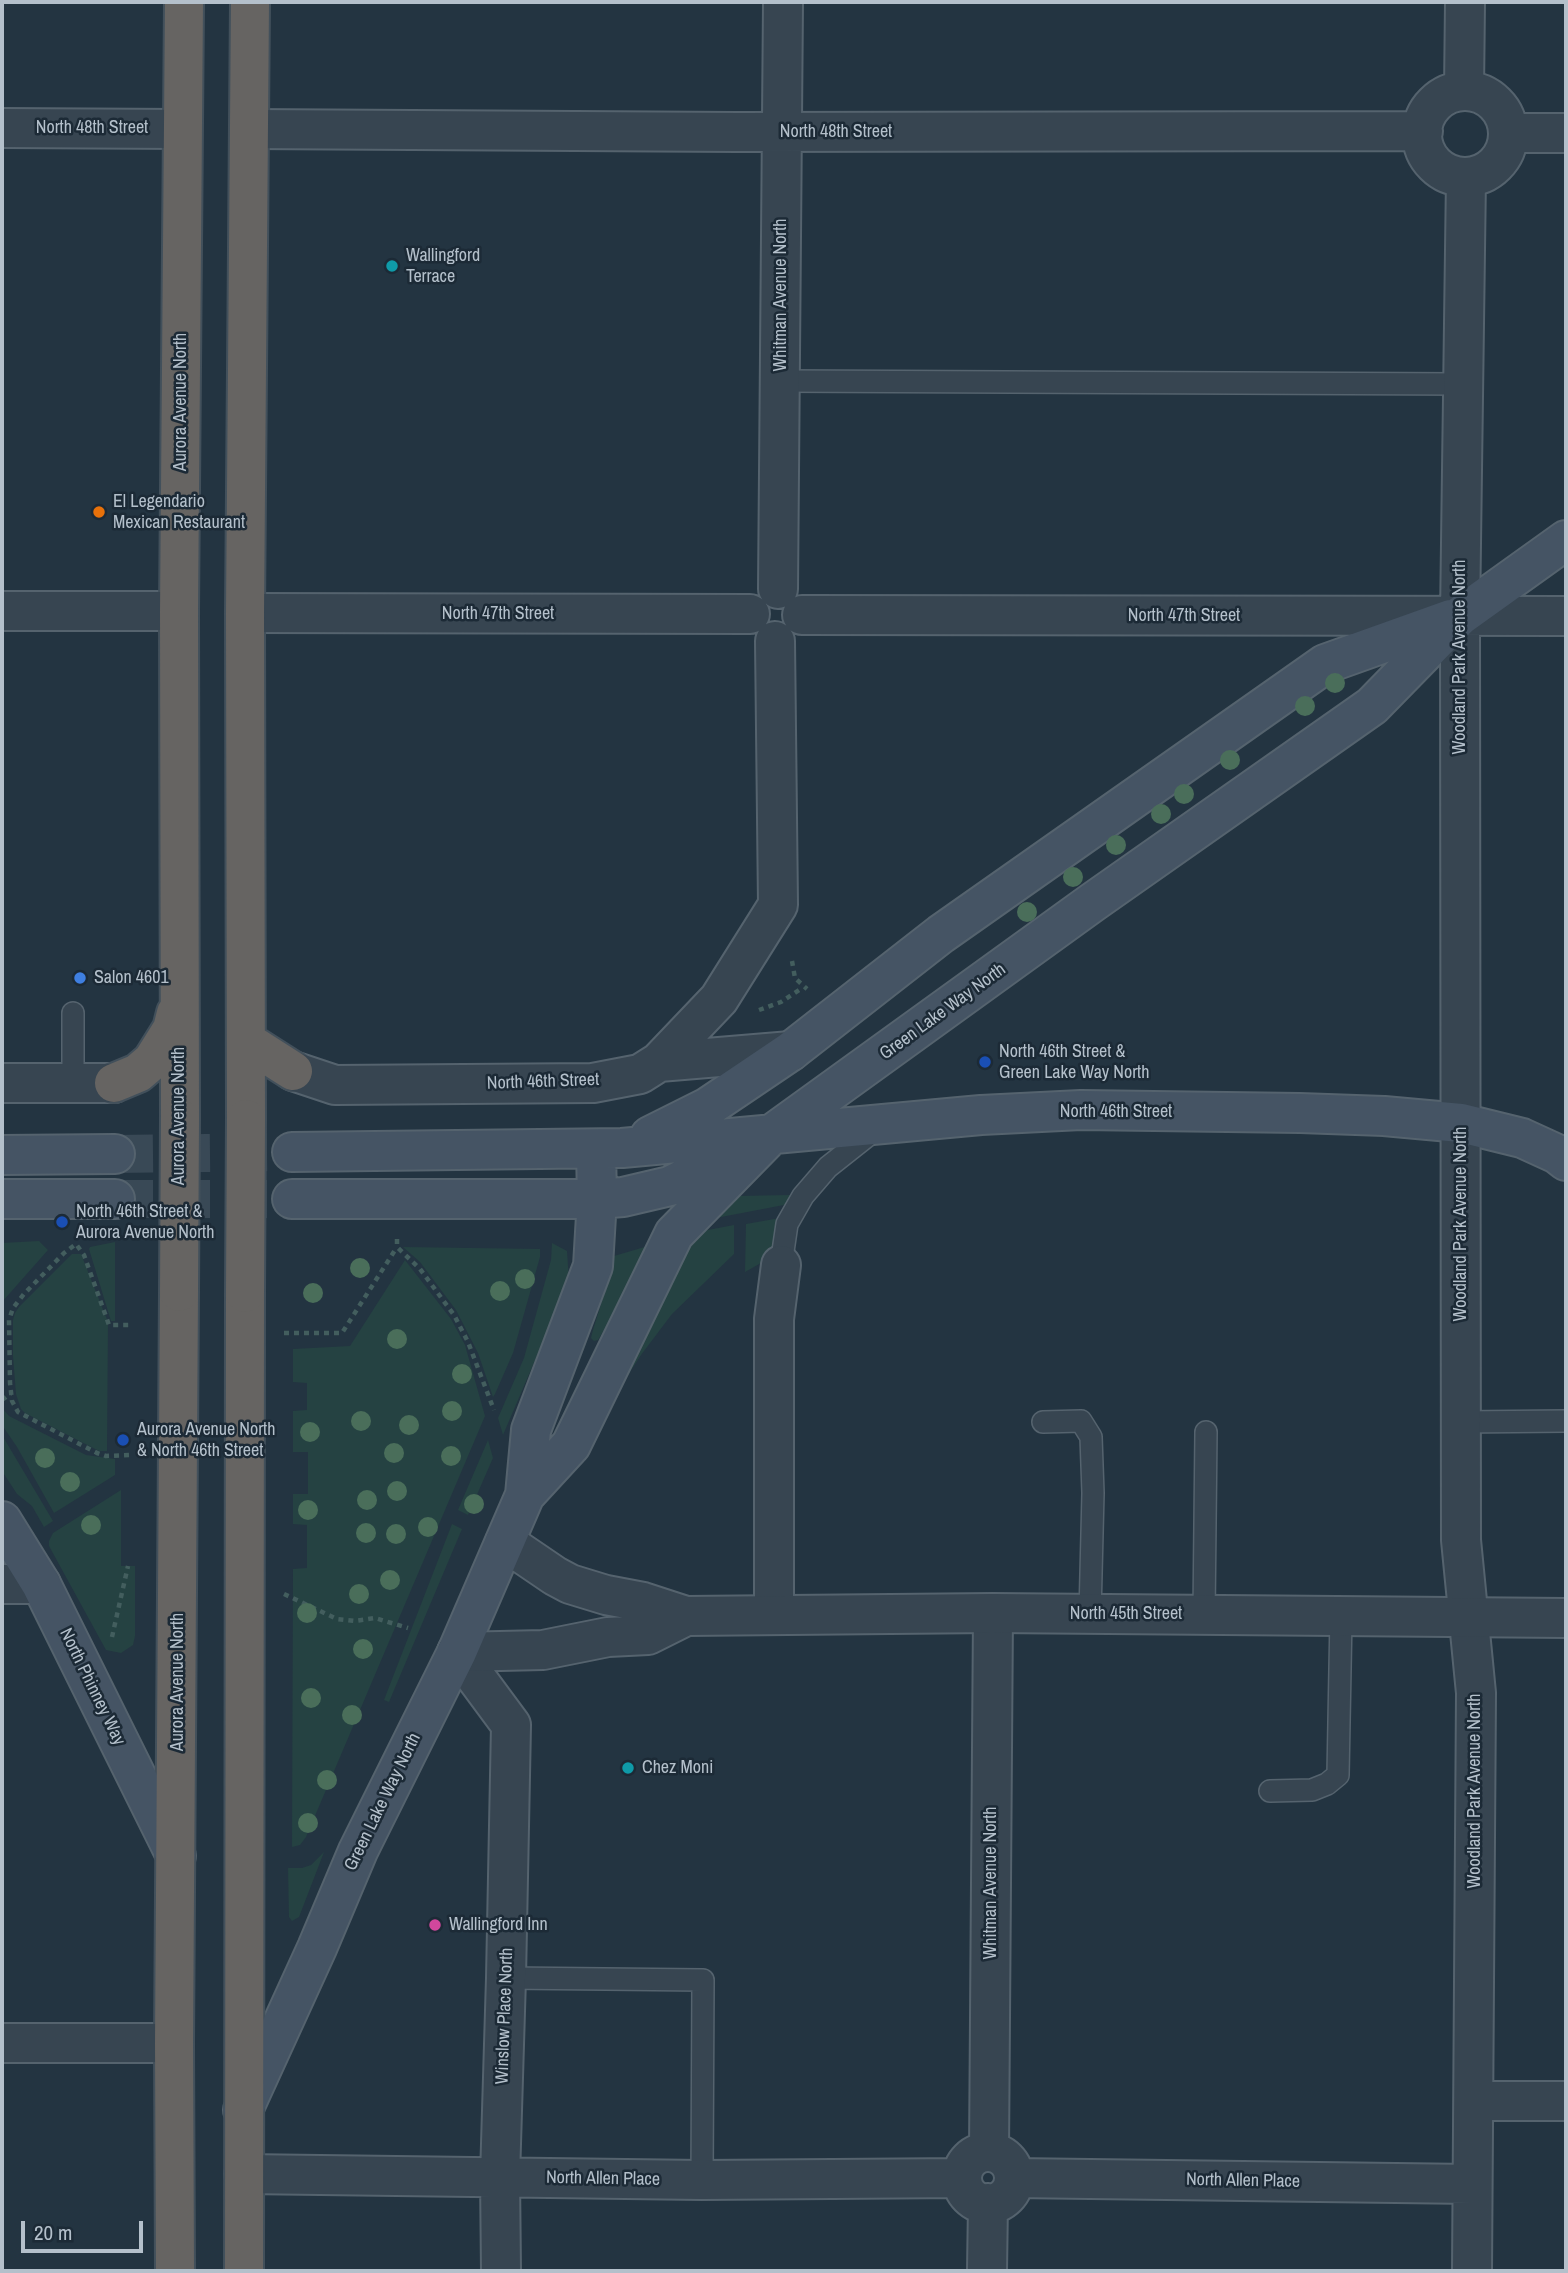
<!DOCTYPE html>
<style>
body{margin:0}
#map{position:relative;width:1568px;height:2273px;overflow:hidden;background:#233441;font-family:"Archivo Narrow",sans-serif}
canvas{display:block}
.frame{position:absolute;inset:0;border:4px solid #b4c0cb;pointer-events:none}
.scale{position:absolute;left:21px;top:2221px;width:122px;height:32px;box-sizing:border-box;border:4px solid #b4c0cb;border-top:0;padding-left:9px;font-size:21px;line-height:24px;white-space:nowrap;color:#b4c0cb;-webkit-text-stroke:5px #1c2a36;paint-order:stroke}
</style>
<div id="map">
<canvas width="1568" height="2273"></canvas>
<div class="frame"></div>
<div class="scale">20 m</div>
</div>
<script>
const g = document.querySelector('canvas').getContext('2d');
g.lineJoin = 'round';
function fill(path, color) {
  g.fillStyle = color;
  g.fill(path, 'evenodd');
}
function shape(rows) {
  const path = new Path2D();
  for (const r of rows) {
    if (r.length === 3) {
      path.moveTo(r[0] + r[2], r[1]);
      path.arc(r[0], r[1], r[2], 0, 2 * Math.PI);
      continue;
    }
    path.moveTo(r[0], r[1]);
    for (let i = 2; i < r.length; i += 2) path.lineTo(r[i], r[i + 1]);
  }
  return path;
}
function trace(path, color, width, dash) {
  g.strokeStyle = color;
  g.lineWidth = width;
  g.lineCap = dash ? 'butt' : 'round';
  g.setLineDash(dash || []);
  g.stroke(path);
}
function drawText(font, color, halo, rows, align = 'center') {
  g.font = font + ' "Archivo Narrow",sans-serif';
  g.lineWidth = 5;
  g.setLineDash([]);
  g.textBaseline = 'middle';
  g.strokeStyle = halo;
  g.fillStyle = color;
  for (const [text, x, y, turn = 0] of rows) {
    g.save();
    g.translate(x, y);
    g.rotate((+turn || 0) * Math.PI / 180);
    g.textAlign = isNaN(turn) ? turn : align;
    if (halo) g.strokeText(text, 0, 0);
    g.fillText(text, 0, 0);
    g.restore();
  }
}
fill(shape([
 [790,1195,792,1197,789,1204,695,1222,737,1196],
 [780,1218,775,1248,768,1259,745,1272,746,1224],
 [734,1225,734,1254,672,1314,641,1355,611,1401,687,1234],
 [39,1241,48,1250,2,1302,2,1243],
 [115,1242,115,1321,111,1321,89,1249,90,1247],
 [552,1243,567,1251,569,1281,503,1435,498,1418,524,1358,551,1260],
 [648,1246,628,1291,598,1340,594,1341,591,1338,593,1330,610,1275,614,1256],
 [403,1247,540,1249,540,1257,513,1353,495,1394,493,1397,478,1353,456,1310,420,1262],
 [72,1254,81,1254,108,1322,107,1451,99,1451,25,1413,21,1409,16,1394,13,1356,13,1320,15,1313,19,1307],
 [405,1260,451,1319,465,1345,485,1416,306,1837,300,1845,292,1847,293,1569,307,1568,307,1525,293,1524,293,1494,308,1494,308,1452,293,1452,293,1411,307,1410,307,1383,293,1382,293,1349,350,1346],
 [2,1408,9,1416,86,1455,115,1459,115,1475,54,1513,17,1447,2,1425],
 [2,1435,53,1521,44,1527,32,1506,17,1494,2,1471],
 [488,1440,493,1458,468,1515,458,1510],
 [121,1490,121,1566,135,1566,135,1636,133,1645,121,1653,106,1650,49,1546,49,1541,53,1533],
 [452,1524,462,1529,389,1702,384,1700],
 [324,1852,299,1917,292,1921,289,1917,288,1868,302,1868,311,1865]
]), '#254242');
trace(shape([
 [115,1154,292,1152],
 [115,1199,292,1199]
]), '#394956', 38, [38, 19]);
const service = shape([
 [781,381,1463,384],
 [73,1083,73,1013],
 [781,1265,787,1224,803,1196,828,1167,876,1129],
 [1043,1422,1081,1421,1091,1437,1093,1493,1090,1614],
 [1461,1422,1566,1421],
 [1204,1615,1206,1432],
 [1270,1791,1312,1790,1327,1784,1338,1775,1341,1616],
 [506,1978,703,1980,702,2180]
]);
const minor = shape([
 [1464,91,1465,2],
 [1465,134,43],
 [2,128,182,129],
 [250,129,737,132,1423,131],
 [1509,133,1566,133],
 [1466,177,1460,616,1461,1540,1476,1693,1472,2271],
 [778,589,783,2],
 [2,611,179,611],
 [245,613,750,614],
 [802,615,1566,616],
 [659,1062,719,999,778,905,775,641],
 [293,1071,335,1085,593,1083,640,1074,659,1062,791,1051],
 [2,1083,114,1083],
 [2,1584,41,1584],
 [774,1615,774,1319,781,1265],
 [457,1652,511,1725,506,1978,500,2177,501,2271],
 [2,2043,174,2043],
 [1474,2101,1566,2101],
 [989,2152,993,1613],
 [988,2178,26],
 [244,2174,702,2180,962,2178],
 [1014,2178,1472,2184],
 [987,2271,988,2203]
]);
const tertiary = shape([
 [505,1542,555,1576,570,1584,606,1595,643,1602,686,1616,993,1613,1566,1618],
 [457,1652,543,1650,608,1637,648,1635,686,1616]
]);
const secondary = shape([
 [650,1136,708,1107,791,1051,941,934,1325,664,1451,619],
 [292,1152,622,1148,981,1115,1081,1110,1300,1113,1384,1116,1461,1123,1522,1138,1557,1154,1566,1161],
 [2,1155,115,1154],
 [2,1199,115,1199],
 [292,1199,597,1199,623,1197,670,1186,745,1148],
 [525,1495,571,1445,674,1234,772,1134,1093,902,1372,706,1460,616,1566,540],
 [2,1521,41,1584,176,1856],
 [243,2110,317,1948,358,1851,457,1652,525,1495,531,1430,593,1266,597,1199,596,1149]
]);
const trunk = shape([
 [246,1041,293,1071],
 [114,1083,138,1073,152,1061,172,1029,176,1013],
 [180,1119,179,611,184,2],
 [246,1119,245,613,250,2],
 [175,2271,174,2043,179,1292],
 [244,2271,245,1293]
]);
trace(service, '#55636e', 24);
trace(minor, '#55636e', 42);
trace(tertiary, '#55636e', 42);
trace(secondary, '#55636e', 42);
trace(trunk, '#42505b', 42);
trace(shape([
 [792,961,795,978,807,989],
 [759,1010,781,1002,799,990],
 [397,1239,397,1247,420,1269,454,1315,468,1342,494,1410],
 [284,1333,342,1333,397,1247],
 [2,1400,11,1393],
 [129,1455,106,1456,97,1453,18,1412,12,1401,10,1383,9,1320,13,1308,24,1294,64,1253,76,1244,84,1255,109,1325,130,1325],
 [284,1594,337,1619,355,1621,375,1618,408,1628],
 [112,1637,128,1566]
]), '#435e5e', 4.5, [5, 5]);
trace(service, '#374551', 21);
trace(minor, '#374551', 38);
trace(tertiary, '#374551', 38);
trace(secondary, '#455464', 38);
trace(trunk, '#666462', 38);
const trunkBridge = shape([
 [179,1292,180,1119],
 [245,1293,246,1119]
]);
trace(trunkBridge, '#42505b', 42, []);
trace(trunkBridge, '#666462', 38);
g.fillStyle = '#4a6e5a';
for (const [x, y] of [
 [1335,683],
 [1305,706],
 [1230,760],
 [1184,794],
 [1161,814],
 [1116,845],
 [1073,877],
 [1027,912],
 [360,1268],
 [525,1279],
 [500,1291],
 [313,1293],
 [397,1339],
 [462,1374],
 [452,1411],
 [361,1421],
 [409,1425],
 [310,1432],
 [394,1453],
 [451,1456],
 [45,1458],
 [70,1482],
 [397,1491],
 [367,1500],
 [474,1504],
 [308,1510],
 [91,1525],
 [428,1527],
 [366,1533],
 [396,1534],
 [390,1580],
 [359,1594],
 [307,1613],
 [363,1649],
 [311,1698],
 [352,1715],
 [327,1780],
 [308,1823]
]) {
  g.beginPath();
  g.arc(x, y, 10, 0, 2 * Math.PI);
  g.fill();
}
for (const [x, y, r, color] of [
 [392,266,7,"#0f9aa8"],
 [99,512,7,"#e8710a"],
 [80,978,7,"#3f7fe0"],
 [985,1062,7,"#1a4fb4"],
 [62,1222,7,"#1a4fb4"],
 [123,1440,7,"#1a4fb4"],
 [628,1768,7,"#0f9aa8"],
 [435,1925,7,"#d1479c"]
]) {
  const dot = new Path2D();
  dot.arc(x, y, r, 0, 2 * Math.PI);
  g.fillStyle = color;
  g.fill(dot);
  trace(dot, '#1c2a36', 2.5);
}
drawText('18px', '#b4c0cb', '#1c2a36', [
 ["North 48th Street",92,128],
 ["North 48th Street",836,132],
 ["Whitman Avenue North",781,295,-90],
 ["Aurora Avenue North",181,402,-90],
 ["North 47th Street",498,614],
 ["North 47th Street",1184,616],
 ["Woodland Park Avenue North",1460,657,-90],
 ["Green Lake Way North",943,1012,-36],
 ["North 46th Street",543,1082,-2],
 ["North 46th Street",1116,1112],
 ["Aurora Avenue North",179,1116,-90],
 ["Woodland Park Avenue North",1461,1224,-90],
 ["North 45th Street",1126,1614],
 ["Aurora Avenue North",178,1682,-90],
 ["North Phinney Way",92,1687,64],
 ["Woodland Park Avenue North",1475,1791,-90],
 ["Green Lake Way North",383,1802,-64],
 ["Whitman Avenue North",991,1883,-90],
 ["Winslow Place North",505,2016,-88],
 ["North Allen Place",603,2179,1],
 ["North Allen Place",1243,2181,1]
]);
drawText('18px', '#b4c0cb', '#1c2a36', [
 ["Wallingford",406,256],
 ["Terrace",406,277],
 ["El Legendario",113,502],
 ["Mexican Restaurant",113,523],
 ["Salon 4601",94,978],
 ["North 46th Street &",999,1052],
 ["Green Lake Way North",999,1073],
 ["North 46th Street &",76,1212],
 ["Aurora Avenue North",76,1233],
 ["Aurora Avenue North",137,1430],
 ["& North 46th Street",137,1451],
 ["Chez Moni",642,1768],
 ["Wallingford Inn",449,1925]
], 'left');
</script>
